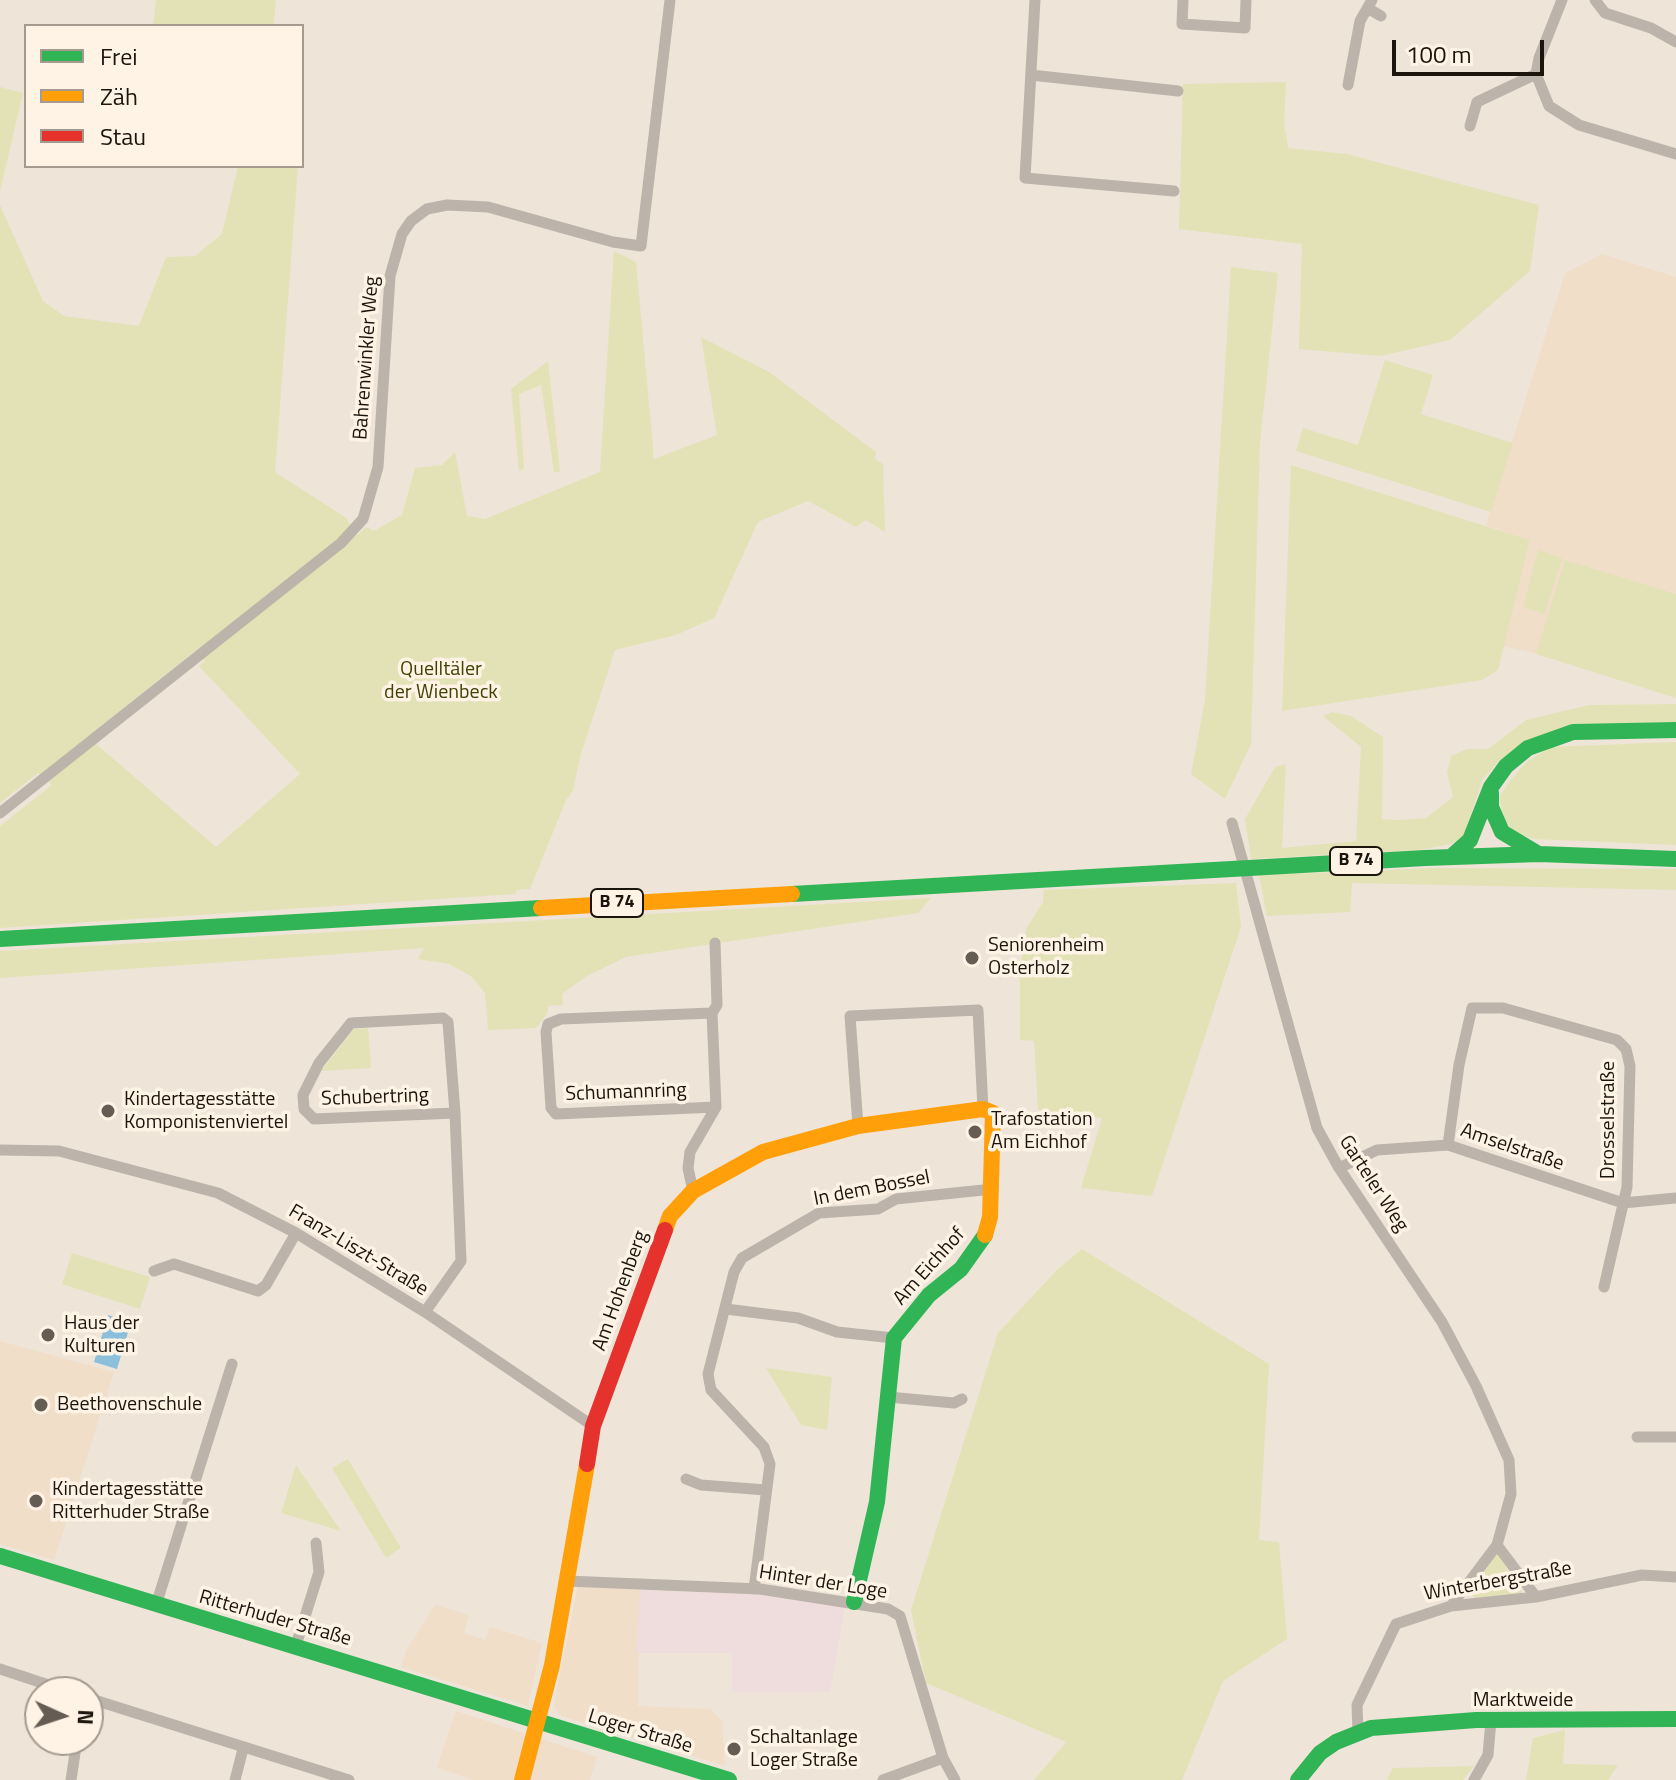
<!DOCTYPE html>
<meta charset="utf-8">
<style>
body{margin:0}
#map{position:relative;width:1676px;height:1780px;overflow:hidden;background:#eee4d8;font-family:"Titillium Web",sans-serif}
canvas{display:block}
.legend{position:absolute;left:24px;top:24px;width:280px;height:144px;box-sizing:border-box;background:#fff3e6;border:2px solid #a49a8f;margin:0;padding:10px 14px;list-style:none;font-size:24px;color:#1b150d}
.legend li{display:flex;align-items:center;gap:16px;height:40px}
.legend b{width:40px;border:2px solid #a49a8f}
.north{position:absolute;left:24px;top:1676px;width:80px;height:80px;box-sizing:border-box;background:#fff3e6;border:2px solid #a49a8f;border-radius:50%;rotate:93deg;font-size:22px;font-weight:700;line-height:32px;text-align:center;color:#1b150d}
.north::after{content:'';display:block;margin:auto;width:28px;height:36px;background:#655d54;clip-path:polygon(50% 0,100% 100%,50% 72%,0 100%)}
.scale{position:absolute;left:1392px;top:40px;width:152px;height:36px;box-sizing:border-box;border:4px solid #1b150d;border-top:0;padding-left:10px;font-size:24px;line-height:28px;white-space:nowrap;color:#1b150d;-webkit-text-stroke:6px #fff3e6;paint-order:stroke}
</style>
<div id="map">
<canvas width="1676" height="1780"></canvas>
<ul class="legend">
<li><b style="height:10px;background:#30b455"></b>Frei</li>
<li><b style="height:10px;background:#ff9f0a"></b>Zäh</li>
<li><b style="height:10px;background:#e5322d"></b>Stau</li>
</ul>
<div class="north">N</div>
<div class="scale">100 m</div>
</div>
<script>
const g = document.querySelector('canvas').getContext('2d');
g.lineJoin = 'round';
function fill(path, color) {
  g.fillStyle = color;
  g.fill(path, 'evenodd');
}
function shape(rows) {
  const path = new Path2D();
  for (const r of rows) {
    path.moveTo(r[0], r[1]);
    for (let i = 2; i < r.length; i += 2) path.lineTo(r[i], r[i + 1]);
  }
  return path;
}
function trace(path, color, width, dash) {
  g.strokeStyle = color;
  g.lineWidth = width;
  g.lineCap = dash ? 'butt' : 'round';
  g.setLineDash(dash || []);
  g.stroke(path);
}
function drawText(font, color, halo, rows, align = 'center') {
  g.font = font + ' "Titillium Web",sans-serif';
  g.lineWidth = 7;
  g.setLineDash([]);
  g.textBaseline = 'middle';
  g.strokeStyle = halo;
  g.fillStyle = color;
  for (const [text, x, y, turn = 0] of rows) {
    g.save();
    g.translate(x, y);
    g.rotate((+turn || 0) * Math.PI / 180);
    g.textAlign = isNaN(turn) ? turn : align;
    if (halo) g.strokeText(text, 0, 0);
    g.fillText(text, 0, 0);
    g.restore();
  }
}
fill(shape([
 [1602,254,1676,277,1676,684,1502,646,1530,541,1486,525,1565,273],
 [0,1341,114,1372,54,1560,0,1544],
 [578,1585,640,1590,638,1706,710,1709,722,1721,725,1766,561,1716,556,1711,554,1704],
 [435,1605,469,1615,464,1633,485,1640,490,1627,542,1643,528,1706,401,1667,406,1651],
 [456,1711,597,1757,590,1780,472,1780,437,1767]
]), '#f0dec9');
fill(shape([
 [640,1590,754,1594,845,1607,830,1692,732,1692,732,1653,636,1653]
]), '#efdcdc');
fill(shape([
 [156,0,276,0,273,26,153,26],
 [1286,82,1284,123,1288,148,1347,154,1539,205,1530,271,1450,340,1381,356,1299,349,1302,244,1179,229,1183,84],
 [0,87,23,93,0,191],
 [238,166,298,166,275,472,345,517,358,535,366,527,374,531,402,515,415,468,442,465,455,452,467,516,485,519,600,472,614,251,636,262,654,459,717,435,701,337,769,372,876,452,875,459,883,464,885,532,866,520,856,527,808,501,758,522,714,618,676,635,615,650,580,757,573,791,566,800,530,889,517,890,515,894,0,928,0,826,52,785,38,773,0,803,0,205,43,301,64,316,139,326,166,257,195,256,222,234],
 [194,652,205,661,199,666,300,774,216,847,88,737],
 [1231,267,1278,273,1260,442,1251,744,1225,799,1191,774,1205,700],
 [1385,360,1433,375,1421,414,1513,443,1491,512,1296,451,1303,428,1358,445],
 [548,361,560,472,554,472,541,385,519,394,524,469,519,471,511,389],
 [1291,465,1530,540,1498,670,1482,680,1282,711],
 [1538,550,1562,558,1545,614,1523,607],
 [1565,560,1676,594,1676,698,1536,654],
 [1676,704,1676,722,1575,724,1527,740,1501,759,1483,779,1463,837,1451,844,1420,850,1251,859,1245,819,1275,767,1286,764,1282,848,1356,841,1361,747,1323,716,1332,712,1351,716,1383,737,1382,819,1400,820,1426,818,1453,797,1447,773,1451,756,1467,749,1488,749,1526,720,1589,705],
 [1676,742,1676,845,1534,839,1516,833,1502,817,1500,796,1512,778,1528,761,1551,747],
 [1436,868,1676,869,1676,890,1352,883,1350,912,1267,916,1259,875],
 [1236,883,1241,927,1152,1196,1081,1188,1102,1118,1038,1110,1034,1041,1020,1040,1020,968,1026,929,1043,902,1044,890],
 [931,898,918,913,626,957,587,976,562,994,563,1005,548,1006,547,1014,536,1028,488,1030,485,993,471,976,449,964,418,959,424,948,0,978,0,951],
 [368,1028,371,1068,321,1071,354,1029],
 [1082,1249,1269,1364,1259,1540,1279,1542,1287,1639,1223,1681,1182,1780,1034,1780,1066,1742,926,1683,911,1610,998,1333,1057,1270],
 [72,1253,150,1277,140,1309,62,1284],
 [766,1368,832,1377,827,1430,801,1425],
 [348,1459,401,1548,386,1558,332,1468],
 [296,1465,341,1531,281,1513],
 [1497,1553,1523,1594,1474,1598,1471,1592],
 [1565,1730,1563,1764,1618,1765,1608,1780,1526,1780,1533,1738],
 [1474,1766,1463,1780,1387,1780,1393,1768]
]), '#e3e2b7');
fill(shape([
 [108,1315,131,1322,117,1369,94,1362]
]), '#8bbfda');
trace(shape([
 [1035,0,1025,178,1174,191],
 [1183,0,1182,24,1245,28,1246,0],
 [1562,0,1539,58,1536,74,1549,106,1579,125,1676,154],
 [1595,0,1605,13,1651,28,1676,42],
 [1369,9,1381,16],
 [1031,75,1178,91],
 [1348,85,1360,21,1372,0],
 [1470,126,1477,102,1536,74],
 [0,813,341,543,363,519,378,467,390,276,402,234,411,221,427,209,447,205,488,207,613,242,641,246,670,0],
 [1232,823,1317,1128,1339,1168,1442,1322,1476,1386,1509,1460,1511,1494,1497,1545,1451,1606],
 [712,1013,561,1019,548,1024,546,1032,551,1108,556,1114,716,1107],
 [858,1126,850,1016,978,1010,983,1109],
 [1448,1145,1459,1065,1472,1008,1503,1008,1617,1040,1626,1049,1630,1066,1627,1187,1604,1287],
 [0,1150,59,1151,218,1193,296,1233,425,1312,593,1426],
 [1339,1168,1377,1150,1448,1145,1623,1203,1676,1198],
 [693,1191,688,1168,690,1152,716,1107,712,1013,717,1005,715,943],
 [154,1271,174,1264,258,1291,266,1285,296,1233],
 [726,1309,798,1318,837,1332,894,1338],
 [425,1312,461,1261,455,1113,448,1022,443,1018,351,1023,319,1063,303,1095,304,1109,314,1119,455,1113],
 [888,1397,954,1403,962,1399],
 [1637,1437,1676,1437],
 [686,1479,701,1485,766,1490],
 [1497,1545,1536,1597],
 [567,1581,760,1589,888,1609,900,1616,943,1758,955,1780],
 [754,1589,770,1464,764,1447,711,1390,708,1374,734,1272,742,1258,819,1213,878,1209,896,1199,993,1189],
 [156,1605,232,1364],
 [296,1645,319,1572,316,1543],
 [0,1669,70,1692],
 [88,1698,349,1780],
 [1358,1732,1357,1705,1396,1624,1451,1606,1536,1597,1642,1575,1676,1577],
 [71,1780,77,1740],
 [235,1780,243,1749],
 [883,1780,943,1758],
 [1474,1780,1488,1755,1491,1720]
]), '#bcb3aa', 11);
trace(shape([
 [1491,793,1491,807,1502,832,1537,853],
 [1451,857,1470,840,1491,787,1506,766,1528,748,1573,732,1676,730],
 [792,894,1425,858,1539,854,1676,859],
 [0,939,541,908],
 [0,1556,729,1780],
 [854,1602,877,1502,894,1338,929,1295,961,1269,985,1235],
 [1298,1780,1320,1753,1336,1742,1371,1728,1476,1720,1676,1719]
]), '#30b455', 16);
trace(shape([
 [541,908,792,894],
 [665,1230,670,1216,693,1191,763,1152,858,1126,983,1109,993,1113,990,1217,985,1235],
 [522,1780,552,1665,587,1464]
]), '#ff9f0a', 16);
trace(shape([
 [587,1464,593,1426,665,1230]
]), '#e5322d', 16);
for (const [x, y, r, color] of [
 [972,958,8,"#655d54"],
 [108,1111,8,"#655d54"],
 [975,1132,8,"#655d54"],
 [48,1335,8,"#655d54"],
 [41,1405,8,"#655d54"],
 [36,1501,8,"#655d54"],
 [734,1749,8,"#655d54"]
]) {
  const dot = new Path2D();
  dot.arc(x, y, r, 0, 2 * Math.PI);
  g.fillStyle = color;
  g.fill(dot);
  trace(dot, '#fff3e6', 3);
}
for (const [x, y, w] of [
 [1356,861,52],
 [617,903,52]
]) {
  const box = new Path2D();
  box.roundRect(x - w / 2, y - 14, w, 28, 6);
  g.fillStyle = '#fff3e6';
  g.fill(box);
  trace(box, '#1b150d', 2);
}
drawText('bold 18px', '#1b150d', null, [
 ["B 74",1356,861],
 ["B 74",617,903]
]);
drawText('20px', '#1b150d', '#fff3e6', [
 ["Bahrenwinkler Weg",367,358,-86],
 ["Schumannring",626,1093,-2],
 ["Schubertring",375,1098,-2],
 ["Drosselstraße",1609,1120,-90],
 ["Amselstraße",1512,1148,19],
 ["Garteler Weg",1373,1184,57],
 ["In dem Bossel",872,1189,-11],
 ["Franz-Liszt-Straße",358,1251,31],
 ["Am Eichhof",930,1267,-48],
 ["Am Hohenberg",621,1291,-70],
 ["Winterbergstraße",1498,1582,-10],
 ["Hinter der Loge",823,1583,9],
 ["Ritterhuder Straße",275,1619,16],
 ["Marktweide",1523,1701],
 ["Loger Straße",640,1732,17]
]);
drawText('20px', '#404304', '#fff3e6', [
 ["Quelltäler",441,670],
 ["der Wienbeck",441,693]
]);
drawText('20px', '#1b150d', '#fff3e6', [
 ["Seniorenheim",988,946],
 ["Osterholz",988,969],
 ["Kindertagesstätte",124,1100],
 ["Komponistenviertel",124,1123],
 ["Trafostation",991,1120],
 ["Am Eichhof",991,1143],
 ["Haus der",64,1324],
 ["Kulturen",64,1347],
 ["Beethovenschule",57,1405],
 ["Kindertagesstätte",52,1490],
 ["Ritterhuder Straße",52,1513],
 ["Schaltanlage",750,1738],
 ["Loger Straße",750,1761]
], 'left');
</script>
